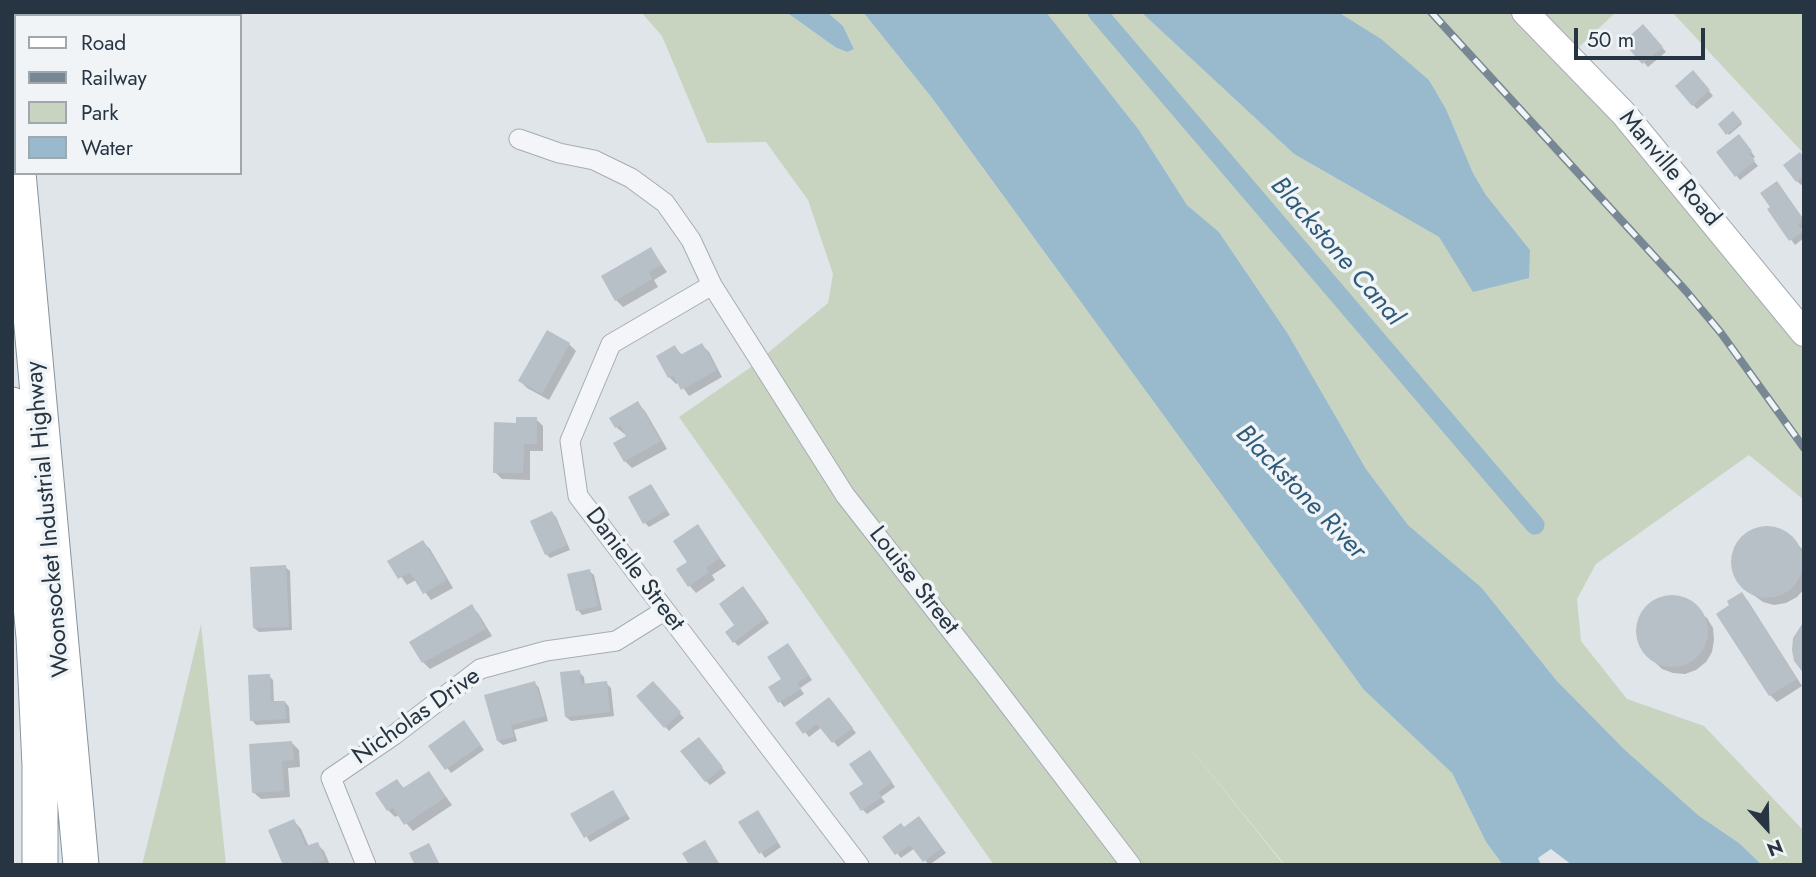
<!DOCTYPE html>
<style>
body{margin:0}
#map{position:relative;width:1816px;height:877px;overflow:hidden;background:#e0e5ea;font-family:Jost,sans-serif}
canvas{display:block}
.frame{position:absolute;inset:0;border:14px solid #273542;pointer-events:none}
.legend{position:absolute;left:14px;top:14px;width:228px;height:161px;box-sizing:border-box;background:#f0f4f7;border:2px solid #a0a8af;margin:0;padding:9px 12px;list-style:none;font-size:21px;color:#273542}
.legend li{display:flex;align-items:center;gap:14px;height:35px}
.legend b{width:35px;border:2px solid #a0a8af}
.north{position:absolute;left:1732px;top:793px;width:70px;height:70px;-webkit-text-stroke:5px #f0f4f7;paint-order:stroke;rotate:158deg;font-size:19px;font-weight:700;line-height:28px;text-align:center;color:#273542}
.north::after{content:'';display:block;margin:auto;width:24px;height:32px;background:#273542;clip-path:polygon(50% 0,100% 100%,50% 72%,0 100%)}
.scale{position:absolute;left:1574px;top:28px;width:131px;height:32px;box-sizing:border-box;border:4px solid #273542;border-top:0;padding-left:9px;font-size:21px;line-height:24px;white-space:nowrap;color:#273542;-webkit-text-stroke:5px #f0f4f7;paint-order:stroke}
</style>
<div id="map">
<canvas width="1816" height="877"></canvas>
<div class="frame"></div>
<ul class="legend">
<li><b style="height:9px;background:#fff"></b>Road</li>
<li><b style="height:9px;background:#788794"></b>Railway</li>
<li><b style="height:19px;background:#c8d4c0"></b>Park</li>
<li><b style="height:19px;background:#99b9cc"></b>Water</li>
</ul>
<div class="north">N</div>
<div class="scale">50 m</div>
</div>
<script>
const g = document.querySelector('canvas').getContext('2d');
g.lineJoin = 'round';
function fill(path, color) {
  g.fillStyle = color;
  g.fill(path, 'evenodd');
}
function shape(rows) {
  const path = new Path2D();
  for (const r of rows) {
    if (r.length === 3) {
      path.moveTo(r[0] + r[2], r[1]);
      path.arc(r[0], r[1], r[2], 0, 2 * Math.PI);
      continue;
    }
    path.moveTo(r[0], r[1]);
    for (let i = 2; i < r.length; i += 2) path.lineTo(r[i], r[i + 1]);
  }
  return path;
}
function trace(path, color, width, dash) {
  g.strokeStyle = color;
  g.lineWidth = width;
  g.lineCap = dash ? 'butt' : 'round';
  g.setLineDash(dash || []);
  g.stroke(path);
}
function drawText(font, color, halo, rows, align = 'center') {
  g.font = font + ' Jost,sans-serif';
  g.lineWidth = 7;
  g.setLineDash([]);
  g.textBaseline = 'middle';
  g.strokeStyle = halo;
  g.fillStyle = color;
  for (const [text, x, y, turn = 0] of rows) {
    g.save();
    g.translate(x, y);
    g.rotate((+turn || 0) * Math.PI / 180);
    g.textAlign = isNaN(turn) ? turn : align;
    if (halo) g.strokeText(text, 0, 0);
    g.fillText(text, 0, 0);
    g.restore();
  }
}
fill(shape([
 [641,12,786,12,835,47,854,49,843,26,827,12,863,12,932,98,1364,690,1452,773,1486,842,1503,865,1285,865,1169,722,1284,865,994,865,679,417,751,367,828,303,833,274,808,200,766,142,707,143,662,36],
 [1046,12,1141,12,1294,154,1439,237,1473,291,1530,250,1486,195,1473,173,1446,109,1429,80,1381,40,1338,12,1616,12,1575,51,1804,326,1804,500,1749,455,1596,564,1577,599,1581,641,1627,699,1704,726,1804,831,1804,865,1762,865,1739,843,1698,815,1624,749,1557,681,1481,587,1408,525,1366,469,1288,334,1219,232,1187,205,1139,130],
 [1672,12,1804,12,1804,154],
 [201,624,226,865,142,865,180,712]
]), '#c8d4c0');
fill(shape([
 [786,12,827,12,843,26,854,49,847,52,835,47],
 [863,12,1046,12,1139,130,1187,205,1219,232,1288,334,1366,469,1408,525,1481,587,1557,681,1624,749,1698,815,1739,843,1762,865,1572,865,1551,849,1538,858,1541,865,1503,865,1486,842,1452,773,1364,690,932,98],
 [1141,12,1338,12,1381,39,1429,80,1446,109,1473,173,1486,195,1530,250,1529,278,1473,292,1439,237,1294,154]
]), '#99b9cc');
fill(shape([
 [1648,31,1666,52,1648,67,1625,42],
 [1698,77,1713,96,1697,109,1693,105],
 [1733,114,1742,124,1729,135,1720,125],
 [1743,141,1755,157,1752,159,1758,166,1740,180,1736,175],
 [1804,159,1804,183,1801,185,1797,181],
 [1777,183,1804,220,1804,227,1801,229,1804,238,1795,245,1769,209,1772,208],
 [651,249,667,272,654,280,658,287,623,307,616,300],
 [569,344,576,351,549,400,527,388,520,381],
 [702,345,709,352,722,377,689,396,679,382,676,384,669,377,675,347,683,356],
 [638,404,645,411,667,449,632,468,625,461,628,437,616,427],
 [536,419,543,426,543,451,530,451,530,480,502,479,495,472,517,424],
 [651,486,670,515,649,527,645,523],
 [552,513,556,517,570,550,550,558,546,554],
 [697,527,726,566,712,575,715,580,696,593,689,585,689,562],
 [1770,527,1790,536,1804,551,1804,589,1797,597,1786,603,1774,605,1763,602,1744,588,1737,580,1732,559,1741,539,1759,528],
 [423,542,430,549,453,588,431,600,416,580,407,585,390,561],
 [285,567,290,571,292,630,259,632,254,628],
 [589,571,594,575,602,610,582,615,578,610],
 [747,593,769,623,738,646,734,641,737,625],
 [1741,594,1748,601,1802,686,1777,702,1770,695],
 [1681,598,1707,618,1713,628,1714,640,1712,652,1706,662,1696,670,1685,674,1673,673,1662,669,1645,653,1637,633,1642,612,1650,604,1659,599],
 [471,606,478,613,492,636,430,669,423,662],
 [792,650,812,680,800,688,804,694,784,707,770,688,783,679],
 [579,672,584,677,585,686,606,683,611,688,614,716,571,721,566,717],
 [269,676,273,680,274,703,285,702,289,707,290,723,256,725,252,720],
 [535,683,539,688,548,721,514,730,517,741,503,745,498,741],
 [653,683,684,718,669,731,638,696],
 [833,704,856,733,838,747,822,727,809,737,798,723],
 [468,727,484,750,451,773,431,746],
 [292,743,299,750,300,767,288,768,290,797,261,799,253,792],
 [703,743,726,773,710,785,706,781],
 [874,757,895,787,881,797,885,802,867,814,863,810,865,784],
 [429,773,452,805,413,831,399,815,395,817,388,810,397,781,405,789],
 [613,792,630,819,590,842,573,815],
 [758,812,781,847,765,858,741,823],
 [294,821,301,829,309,847,317,844,324,851,330,865,284,865],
 [923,823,946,853,929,865,915,848,901,858,885,838]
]), '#0003');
trace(shape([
 [1097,12,1535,525]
]), '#99b9cc', 19);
fill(shape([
 [1643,24,1663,47,1642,64,1623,42],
 [1693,70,1710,90,1692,106,1675,86],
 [1733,111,1742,122,1726,135,1718,124],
 [1739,134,1752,151,1749,153,1755,161,1735,177,1716,152],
 [1800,152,1804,157,1804,176,1796,182,1783,165],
 [1777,181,1804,220,1798,224,1803,232,1789,241,1767,209,1770,207,1760,193],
 [651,247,662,265,649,272,652,279,615,301,601,276],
 [547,330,570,343,542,394,518,381],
 [702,343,717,370,681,390,673,375,668,378,656,356,675,345,680,355],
 [638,401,661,441,624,462,613,443,626,436,620,425,615,428,609,418],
 [516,417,537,417,537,444,524,444,523,473,493,473,494,422,516,423],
 [651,484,667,510,643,524,628,497],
 [552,511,567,545,545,555,530,521],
 [698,524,720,558,706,568,709,572,688,587,676,569,687,562,673,541],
 [1767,562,36],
 [423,540,447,580,423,594,410,572,398,579,387,561],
 [286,565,289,627,253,628,250,567],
 [590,569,598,606,576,611,567,574],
 [743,586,766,618,733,643,725,632,734,625,719,604],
 [1742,592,1797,679,1769,696,1716,614,1729,605,1727,601],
 [1672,631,36],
 [472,604,486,629,422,663,409,642],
 [1804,621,1804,674,1794,661,1792,650,1793,638],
 [788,643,809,675,797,683,801,689,778,703,768,687,781,679,767,657],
 [580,670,581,684,607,681,610,712,565,717,560,672],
 [270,674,271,701,285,701,286,719,250,721,248,675],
 [535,681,545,716,511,725,514,737,497,741,484,695],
 [653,681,681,712,664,728,636,696],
 [829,697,853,728,832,743,817,724,803,734,795,723],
 [464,720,481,745,445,770,428,746],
 [699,737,723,767,705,782,680,751],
 [292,741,294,760,282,761,284,791,252,793,249,744],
 [870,750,892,782,878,792,882,797,861,811,849,793,863,784,849,764],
 [429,771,446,797,404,825,393,808,387,811,375,793,397,779,403,788],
 [613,790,627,814,584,838,570,814],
 [758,810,778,842,759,854,738,822],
 [919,816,942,848,923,862,910,845,895,855,882,837,901,823,904,827],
 [294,819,306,846,318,842,325,860,313,865,283,865,268,830],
 [705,840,720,865,689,865,682,853],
 [429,843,440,865,415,865,409,853]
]), '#b7bfc7');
const minor = shape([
 [519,139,559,153,594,160,631,178,665,203,691,240,712,285,845,495,992,683,1131,865],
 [712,285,611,344,570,441,578,496,859,865],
 [366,865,331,778,394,735,480,669,546,651,616,641,664,611]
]);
const secondary = shape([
 [1525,12,1624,114,1804,333]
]);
const motorway = shape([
 [12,110,16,152],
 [18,173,81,865],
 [12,405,34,637,40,766,40,865]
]);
trace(minor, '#a5adb4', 21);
trace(secondary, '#a5adb4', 28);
trace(motorway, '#8695a1', 37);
trace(minor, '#f3f5f8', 19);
trace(secondary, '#fff', 26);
trace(motorway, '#fff', 35);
const rail = shape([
 [1431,12,1686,291,1721,333,1804,448]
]);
trace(rail, '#788794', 8);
trace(rail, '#f0f4f7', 5, [16]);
drawText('24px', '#273542', '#f0f4f7', [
 ["Manville Road",1669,169,50],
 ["Woonsocket Industrial Highway",49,519,-95],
 ["Danielle Street",634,570,53],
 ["Louise Street",913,581,52],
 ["Nicholas Drive",417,717,-35]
]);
drawText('italic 26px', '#2f5b79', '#f0f4f7', [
 ["Blackstone Canal",1336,252,49],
 ["Blackstone River",1300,493,46]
]);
</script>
